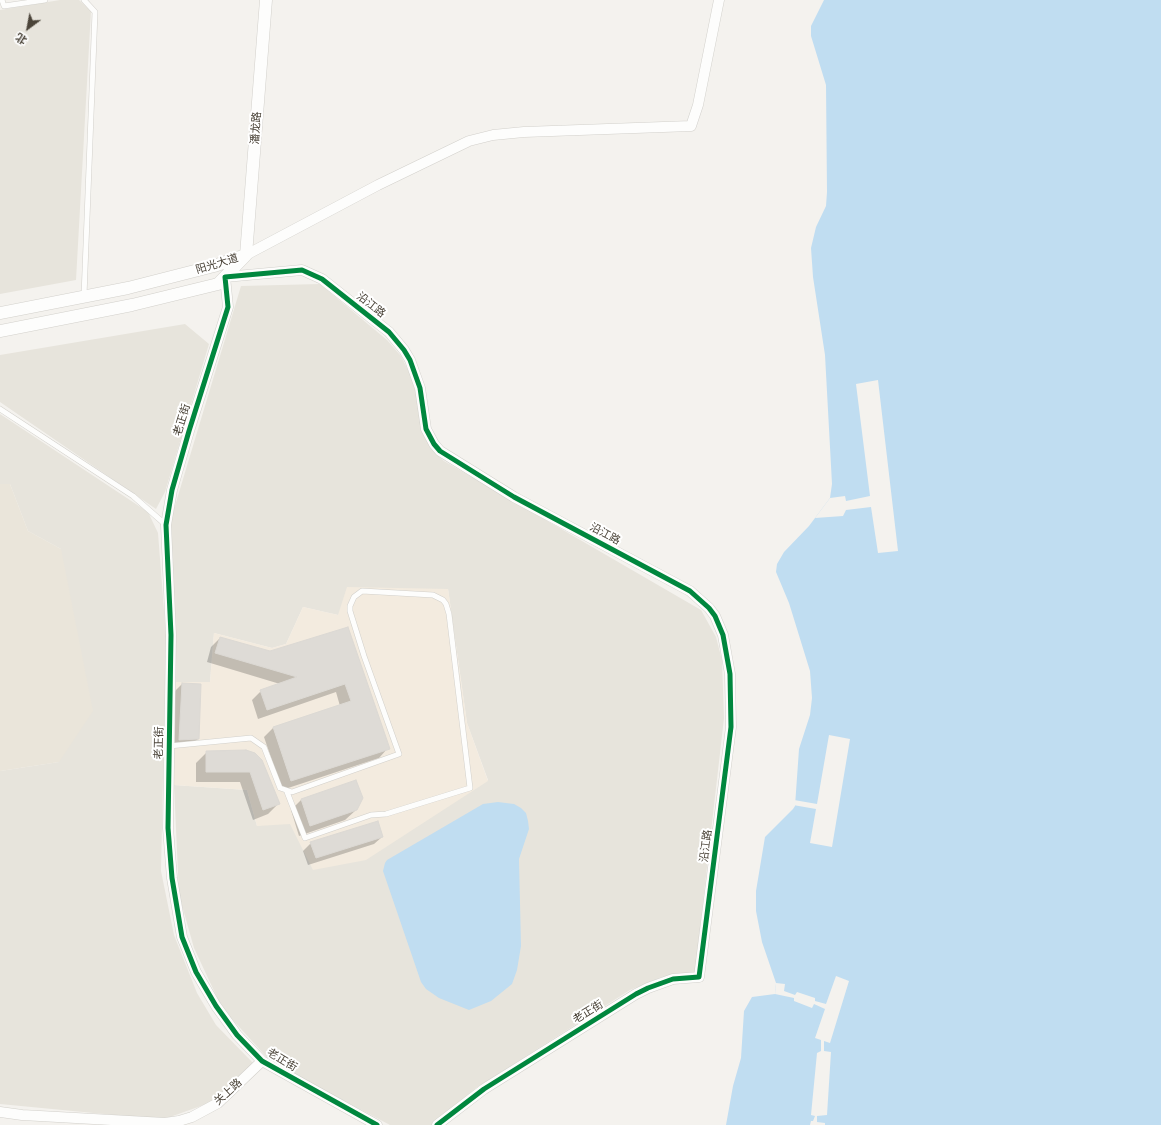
<!DOCTYPE html>
<meta charset="utf-8">
<style>
body{margin:0}
#map{position:relative;width:1161px;height:1125px;overflow:hidden;background:#f4f2ee;font-family:Raleway,"Noto Sans SC",sans-serif}
canvas{display:block}
.north{position:absolute;left:8px;top:8px;width:40px;height:40px;-webkit-text-stroke:3px #fff;paint-order:stroke;rotate:212deg;font-size:11px;font-weight:700;line-height:16px;text-align:center;color:#4b4439}
.north::after{content:'';display:block;margin:auto;width:14px;height:18px;background:#4b4439;clip-path:polygon(50% 0,100% 100%,50% 72%,0 100%)}
</style>
<div id="map">
<canvas width="1161" height="1125"></canvas>
<div class="north">北</div>
</div>
<script>
const g = document.querySelector('canvas').getContext('2d');
g.lineJoin = 'round';
function fill(path, color) {
  g.fillStyle = color;
  g.fill(path, 'evenodd');
}
function shape(rows) {
  const path = new Path2D();
  for (const r of rows) {
    path.moveTo(r[0], r[1]);
    for (let i = 2; i < r.length; i += 2) path.lineTo(r[i], r[i + 1]);
  }
  return path;
}
function trace(path, color, width, dash) {
  g.strokeStyle = color;
  g.lineWidth = width;
  g.lineCap = dash ? 'butt' : 'round';
  g.setLineDash(dash || []);
  g.stroke(path);
}
function drawText(font, color, halo, rows, align = 'center') {
  g.font = font + ' Raleway,"Noto Sans SC",sans-serif';
  g.lineWidth = 4;
  g.setLineDash([]);
  g.textBaseline = 'middle';
  g.strokeStyle = halo;
  g.fillStyle = color;
  for (const [text, x, y, turn = 0] of rows) {
    g.save();
    g.translate(x, y);
    g.rotate((+turn || 0) * Math.PI / 180);
    g.textAlign = isNaN(turn) ? turn : align;
    if (halo) g.strokeText(text, 0, 0);
    g.fillText(text, 0, 0);
    g.restore();
  }
}
fill(shape([
 [60,0,79,0,91,11,76,280,0,294,0,10],
 [320,284,387,340,401,356,414,382,421,428,437,455,444,461,701,610,716,637,722,660,724,718,695,972,662,977,630,990,476,1088,432,1125,390,1125,271,1062,222,1008,194,948,179,895,174,785,247,790,257,826,488,780,467,723,448,589,338,615,303,607,286,644,272,648,214,633,210,682,175,682,171,519,241,286],
 [185,324,209,344,165,492,156,509,0,402,0,355],
 [0,414,148,512,158,533,166,636,161,871,174,935,197,993,216,1025,253,1063,212,1102,170,1117,156,1119,0,1104,0,771,59,762,61,549,28,531,10,484,0,484]
]), '#e7e4dc');
fill(shape([
 [347,587,448,589,467,723,488,781,366,860,313,870,290,824,257,826,247,790,174,785,175,682,210,682,214,633,272,648,286,644,303,607,338,615]
]), '#f3ebdf');
fill(shape([
 [0,484,10,484,28,531,61,549,93,711,59,762,0,771]
]), '#eae5da');
fill(shape([
 [824,0,1161,0,1161,1125,726,1125,733,1086,741,1058,744,1011,752,997,775,994,776,983,762,942,756,911,756,891,765,837,793,809,795,806,799,749,810,715,812,698,810,671,789,603,776,572,777,564,784,552,809,526,830,498,832,484,825,355,813,277,811,248,816,227,826,206,827,192,826,85,811,36,811,26],
 [498,802,514,804,521,808,526,813,528,821,529,829,519,859,521,946,517,970,512,984,491,1001,469,1010,439,998,426,989,421,982,383,871,385,863,387,860,483,804]
]), '#c0ddf1');
fill(shape([
 [878,380,898,551,878,553,871,507,846,510,843,516,815,518,830,498,845,496,846,501,870,496,856,384],
 [829,735,850,739,832,847,810,843,816,809,793,805,794,800,817,804],
 [836,976,849,981,830,1043,824,1041,824,1051,831,1052,827,1115,817,1116,817,1122,825,1123,825,1125,810,1125,811,1121,813,1121,815,1116,811,1115,817,1053,821,1051,821,1040,815,1038,825,1009,814,1004,812,1008,794,1001,794,998,775,994,776,983,785,984,784,991,795,995,797,992,815,998,815,1001,826,1004]
]), '#f4f2ee');
fill(shape([
 [347,628,388,748,379,758,282,790,264,737,273,728,340,706,336,692,258,719,252,700,261,691,280,684,207,662,211,647,220,638,270,652],
 [182,684,198,739,190,746,172,747,174,692],
 [207,752,246,752,279,803,268,814,253,820,240,782,196,782,196,763],
 [356,781,356,810,345,820,299,836,291,810,301,800],
 [382,837,374,844,308,865,303,851,311,843]
]), '#0003');
const building = shape([
 [348,627,390,749,291,781,273,727,351,701,345,684,267,710,260,690,297,677,215,653,220,637,270,651,348,627],
 [182,683,201,684,199,739,179,740,182,683],
 [246,750,255,753,262,760,280,804,263,810,250,772,206,772,206,751,246,750],
 [356,780,363,798,357,810,310,826,301,799,356,780],
 [378,821,383,837,316,858,310,842,378,821]
]);
fill(building, '#dedbd6');
trace(building, '#dcd9d4', 1);
const service = shape([
 [2,0,4,6,45,0],
 [84,296,95,12,84,0],
 [0,409,133,496,166,525],
 [169,746,251,738,264,747,280,788,292,792,399,754,364,656,350,611,350,606,354,597,362,591,433,595,443,600,446,604,449,614,470,788,386,814,371,815,305,838,287,792]
]);
const minor = shape([
 [246,255,378,185,469,141,493,135,524,132,691,126,698,105,719,0],
 [0,1112,22,1115,165,1123,179,1121,192,1117,218,1103,262,1061],
 [377,1125,262,1061,237,1035,216,1006,196,972,182,937,172,878,168,828,171,635,166,525,172,490,189,431,228,307,225,277,302,270,322,279,389,332,404,350,410,360,420,388,426,429,434,444,440,451,514,497,690,591,709,608,715,616,723,635,730,674,731,727,699,977,673,979,648,988,636,994,484,1089,437,1125]
]);
const tertiary = shape([
 [246,255,266,0],
 [0,313,128,288,214,266,243,256],
 [0,331,132,305,218,284,246,255]
]);
trace(service, '#d2d0cb', 6);
trace(minor, '#d2d0cb', 11);
trace(tertiary, '#d2d0cb', 13);
trace(service, '#fdfdfc', 5);
trace(minor, '#fdfdfc', 10);
trace(tertiary, '#fdfdfc', 12);
trace(shape([
 [377,1125,262,1061,237,1035,216,1006,196,972,182,937,172,878,168,828,171,635,166,525,172,490,189,431,228,307,225,277,302,270,322,279,389,332,404,350,410,360,420,388,426,429,434,444,440,451,514,497,690,591,709,608,715,616,723,635,730,674,731,727,699,977,673,979,648,988,636,994,484,1089,437,1125]
]), '#00873e', 5);
drawText('11px', '#4b4439', '#fff', [
 ["潘龙路",256,128,-86],
 ["阳光大道",217,264,-17],
 ["沿江路",371,305,38],
 ["老正街",182,420,-73],
 ["沿江路",605,534,28],
 ["老正街",159,743,-89],
 ["沿江路",706,846,-83],
 ["老正街",588,1012,-32],
 ["老正街",282,1060,31],
 ["关上路",228,1092,-42]
]);
</script>
